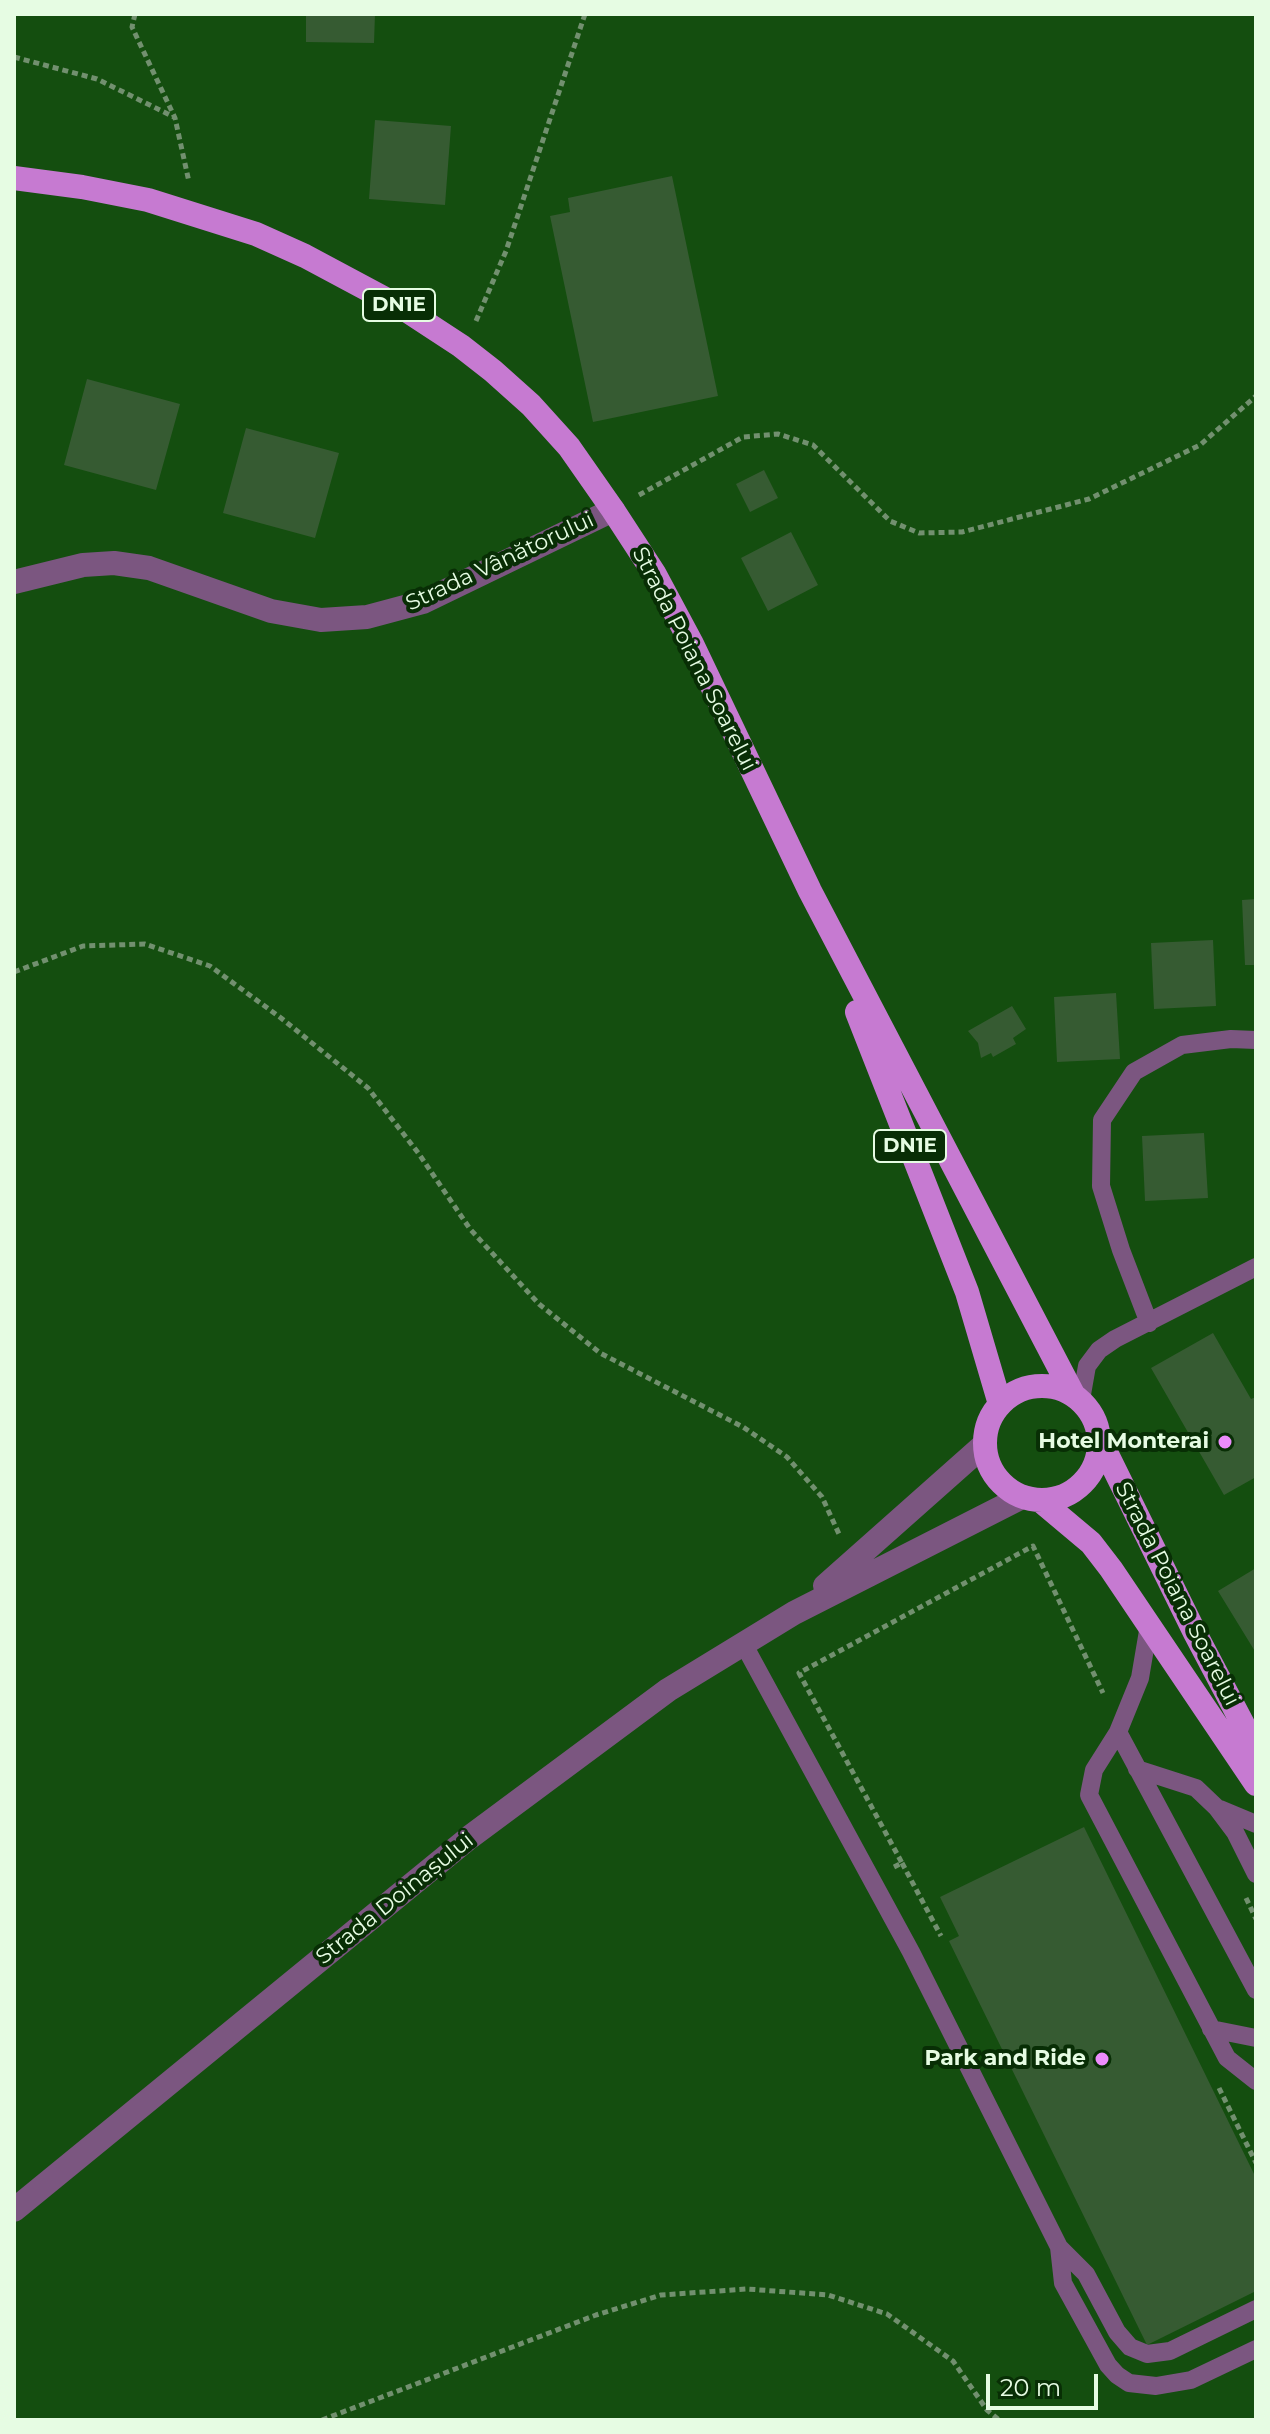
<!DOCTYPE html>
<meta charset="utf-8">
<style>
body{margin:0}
#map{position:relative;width:1270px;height:2434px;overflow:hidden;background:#133810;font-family:Montserrat,sans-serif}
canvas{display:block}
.frame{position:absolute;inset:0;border:16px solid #e6fce3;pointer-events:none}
.scale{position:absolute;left:986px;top:2374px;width:112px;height:36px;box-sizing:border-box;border:4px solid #e6fce3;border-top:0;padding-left:10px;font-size:24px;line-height:28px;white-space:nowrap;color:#e6fce3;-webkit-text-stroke:6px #082e05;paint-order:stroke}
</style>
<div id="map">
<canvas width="1270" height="2434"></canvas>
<div class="frame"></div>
<div class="scale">20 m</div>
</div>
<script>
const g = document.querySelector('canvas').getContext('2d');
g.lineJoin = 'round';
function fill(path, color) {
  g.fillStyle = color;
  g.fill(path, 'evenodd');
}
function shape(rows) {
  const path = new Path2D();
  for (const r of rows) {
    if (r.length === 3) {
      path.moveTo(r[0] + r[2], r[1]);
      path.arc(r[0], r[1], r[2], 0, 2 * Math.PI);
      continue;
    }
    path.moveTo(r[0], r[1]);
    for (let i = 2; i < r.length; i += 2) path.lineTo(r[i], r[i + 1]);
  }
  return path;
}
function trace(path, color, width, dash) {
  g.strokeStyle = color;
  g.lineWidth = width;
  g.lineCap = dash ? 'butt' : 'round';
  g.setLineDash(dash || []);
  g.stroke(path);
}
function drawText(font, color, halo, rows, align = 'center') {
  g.font = font + ' Montserrat,sans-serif';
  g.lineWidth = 8;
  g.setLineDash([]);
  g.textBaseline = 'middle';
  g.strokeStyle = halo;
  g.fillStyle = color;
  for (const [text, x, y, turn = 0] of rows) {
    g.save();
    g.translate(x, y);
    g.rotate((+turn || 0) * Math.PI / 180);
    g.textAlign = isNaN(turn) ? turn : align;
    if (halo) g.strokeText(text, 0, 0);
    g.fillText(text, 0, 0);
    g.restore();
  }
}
fill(shape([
 [14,14,1256,14,1256,2420,14,2420]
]), '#144e0f');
fill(shape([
 [306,14,375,14,374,43,306,42],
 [375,120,451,126,445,205,369,199],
 [672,176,718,396,593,422,550,216,570,212,568,198],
 [87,379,180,404,156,490,64,465],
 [246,428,339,453,315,538,223,513],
 [764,470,778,498,750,512,736,484],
 [791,532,818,585,768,611,741,558],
 [1256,899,1256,965,1245,965,1242,900],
 [1213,940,1216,1006,1154,1009,1151,943],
 [1116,993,1120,1059,1057,1062,1054,997],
 [1012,1006,1026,1029,1013,1038,1016,1044,993,1057,991,1053,981,1058,978,1043,968,1031],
 [1204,1133,1208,1198,1145,1201,1142,1136],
 [1213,1333,1251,1399,1256,1397,1256,1477,1224,1495,1151,1368],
 [1256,1568,1256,1653,1218,1591],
 [1084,1827,1256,2178,1256,2291,1147,2345,949,1941,959,1936,940,1897]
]), '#365b32');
trace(shape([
 [135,14,132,27,175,118,189,182],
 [14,57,97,79,174,117],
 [476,321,506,251,585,14],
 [639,495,743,437,778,434,813,445,890,521,919,533,962,532,1089,499,1200,445,1256,396],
 [14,972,83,946,145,944,210,966,281,1018,368,1088,419,1154,470,1229,539,1304,600,1353,743,1427,787,1457,822,1497,839,1534],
 [902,1863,941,1936],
 [894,1867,902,1863,799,1673,1033,1546,1103,1693],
 [1246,1898,1256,1919],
 [1219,2088,1256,2163],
 [322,2420,596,2315,661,2295,747,2289,828,2295,887,2314,953,2361,987,2410,999,2420]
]), '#72906f', 5, [6, 4]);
trace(shape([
 [1149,1323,1121,1250,1101,1186,1102,1120,1134,1072,1182,1045,1231,1039,1256,1040],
 [1081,1400,1087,1366,1099,1350,1115,1339,1256,1267],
 [1149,1625,1140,1678,1118,1732,1094,1770,1089,1795,1227,2058,1256,2081],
 [743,1643,911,1952,1059,2247,1086,2274,1117,2332,1130,2347,1147,2354,1170,2351,1256,2309],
 [1118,1732,1256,1990],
 [1137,1769,1196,1788,1217,1808,1235,1832,1256,1874],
 [1220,1809,1256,1824],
 [1211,2029,1256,2038],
 [1059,2247,1063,2283,1108,2365,1117,2375,1129,2383,1156,2386,1191,2380,1256,2349]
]), '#7b5680', 18);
trace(shape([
 [14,582,83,565,114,563,149,568,271,611,321,620,367,617,423,602,613,510],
 [825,1586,985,1444],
 [14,2210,470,1837,668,1690,794,1613,1022,1497]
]), '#7b5680', 24);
trace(shape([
 [14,178,82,187,148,200,256,234,305,256,406,310,461,346,493,371,531,405,569,447,613,510,654,573,692,644,810,891,1073,1394],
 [857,1012,967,1292,1000,1404],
 [1042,1443,57],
 [1099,1438,1195,1633,1256,1749],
 [1041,1501,1091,1543,1111,1569,1256,1784]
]), '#c67ad1', 24);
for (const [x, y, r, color] of [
 [1225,1442,8,"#ec8cfb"],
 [1102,2059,8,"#ec8cfb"]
]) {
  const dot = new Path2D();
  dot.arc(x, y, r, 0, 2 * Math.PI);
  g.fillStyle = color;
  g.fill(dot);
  trace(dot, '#082e05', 3);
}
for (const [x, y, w] of [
 [399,305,72],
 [910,1146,72]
]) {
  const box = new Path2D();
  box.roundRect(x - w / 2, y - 16, w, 32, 6);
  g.fillStyle = '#082e05';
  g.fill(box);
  trace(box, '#e6fce3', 2);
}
drawText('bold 20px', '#e6fce3', null, [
 ["DN1E",399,305],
 ["DN1E",910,1146]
]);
drawText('22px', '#e6fce3', '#082e05', [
 ["Strada Vânătorului",500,562,-25],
 ["Strada Poiana Soarelui",694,659,63],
 ["Strada Poiana Soarelui",1177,1594,63],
 ["Strada Doinașului",395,1899,-39]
]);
drawText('bold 22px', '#e6fce3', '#082e05', [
 ["Hotel Monterai",1209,1442],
 ["Park and Ride",1086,2059]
], 'right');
</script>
